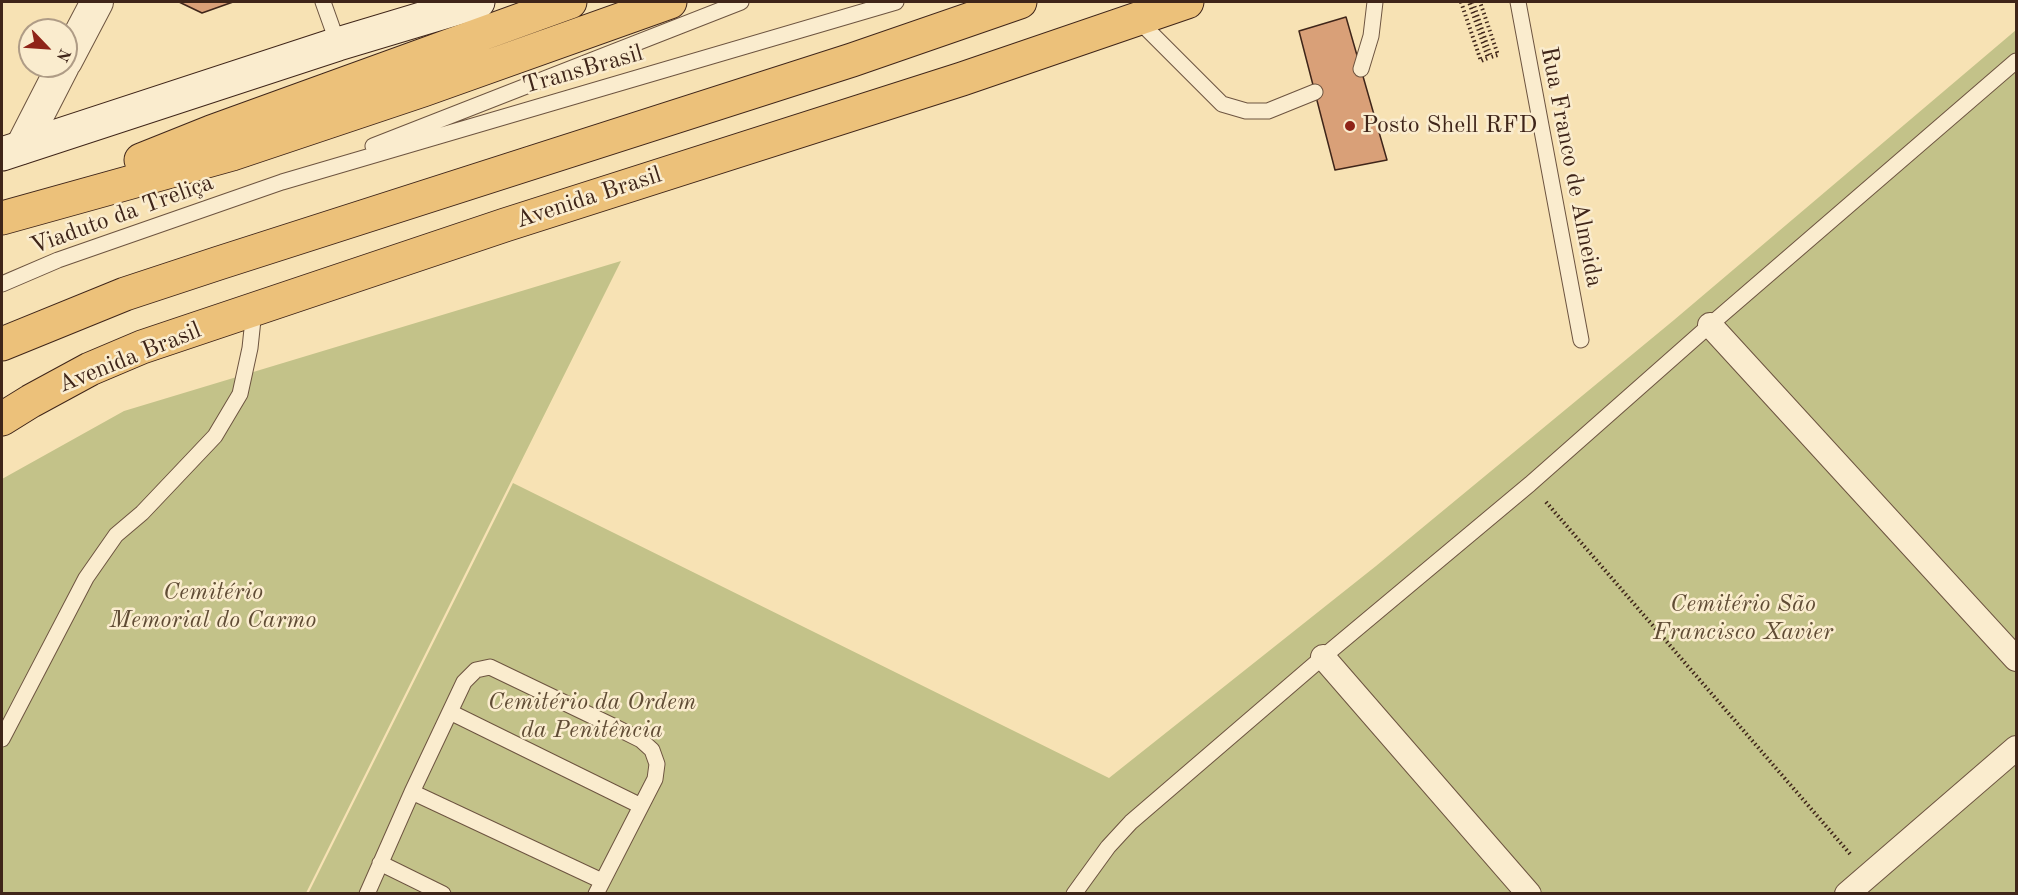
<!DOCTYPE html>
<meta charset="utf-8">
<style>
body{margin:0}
#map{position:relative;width:2018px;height:895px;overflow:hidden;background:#f7e2b4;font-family:"Old Standard TT",serif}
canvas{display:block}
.frame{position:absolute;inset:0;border:3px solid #3f2519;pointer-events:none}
.north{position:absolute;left:18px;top:18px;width:60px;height:60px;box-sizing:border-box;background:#faecce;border:2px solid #af9c86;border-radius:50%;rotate:115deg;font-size:16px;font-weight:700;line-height:24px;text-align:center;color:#3f2519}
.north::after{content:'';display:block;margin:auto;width:21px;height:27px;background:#8f2418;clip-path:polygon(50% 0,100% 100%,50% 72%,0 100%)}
</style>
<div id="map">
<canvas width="2018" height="895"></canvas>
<div class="frame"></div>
<div class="north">N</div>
</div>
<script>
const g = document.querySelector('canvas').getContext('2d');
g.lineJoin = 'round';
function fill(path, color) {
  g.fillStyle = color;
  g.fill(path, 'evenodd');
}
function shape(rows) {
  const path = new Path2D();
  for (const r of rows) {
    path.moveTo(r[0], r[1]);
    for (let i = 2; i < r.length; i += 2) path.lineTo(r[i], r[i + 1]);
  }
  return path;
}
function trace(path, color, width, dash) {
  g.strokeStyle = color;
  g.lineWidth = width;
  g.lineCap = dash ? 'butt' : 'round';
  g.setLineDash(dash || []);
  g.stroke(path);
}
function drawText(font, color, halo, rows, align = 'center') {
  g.font = font + ' "Old Standard TT",serif';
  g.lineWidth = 5;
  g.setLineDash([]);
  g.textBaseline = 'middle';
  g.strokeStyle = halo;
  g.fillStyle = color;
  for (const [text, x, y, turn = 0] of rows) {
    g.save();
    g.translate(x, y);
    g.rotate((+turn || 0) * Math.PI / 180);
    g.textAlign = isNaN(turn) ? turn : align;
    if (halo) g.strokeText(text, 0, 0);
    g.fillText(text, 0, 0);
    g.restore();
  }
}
fill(shape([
 [2016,30,2016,893,308,894,513,483,1109,778,1376,566,1674,320],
 [621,261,306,893,2,894,2,479,124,411]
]), '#c3c289');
const building = shape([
 [179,2,233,2,202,13,179,2],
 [1346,17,1387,160,1335,170,1299,31,1346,17]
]);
fill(building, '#d9a078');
trace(building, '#3f2519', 1.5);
const service = shape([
 [323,2,338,44],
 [1518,2,1581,340],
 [1136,18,1222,104,1246,111,1268,111,1315,92],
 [1361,69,1371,36,1375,2],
 [373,146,741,2],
 [2,284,58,260,282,182,896,2],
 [450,712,641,806],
 [2,739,86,578,116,535,142,513,215,436,240,394,250,348,254,310],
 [412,792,602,881],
 [380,863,443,894],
 [367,894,412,792,464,682,476,670,490,667,615,727,641,740,652,750,657,764,655,779,596,894],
 [1074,894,1108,847,1131,822,1323,657,1530,484,1710,325,2016,61]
]);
const pedestrian = shape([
 [1710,325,2016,659],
 [1323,657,1529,894],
 [1847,894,2016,748]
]);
const minor = shape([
 [66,61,97,2],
 [21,148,63,66]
]);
const secondary = shape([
 [2,154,338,44,478,2]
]);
const trunk = shape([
 [2,419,31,401,90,369,142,347,505,225,962,79,1187,2]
]);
const motorway = shape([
 [141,160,211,132,570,2],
 [2,218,232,154,423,90,670,2],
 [2,344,125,294,219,263,852,60,1020,2]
]);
trace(service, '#6d5440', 17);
trace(pedestrian, '#6d5440', 26);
trace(minor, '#6d5440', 34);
trace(secondary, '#3f2519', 35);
trace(trunk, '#3f2519', 35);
trace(motorway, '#3f2519', 35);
trace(shape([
 [1461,2,1481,61,1488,58,1469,2],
 [1473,2,1491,57,1498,55,1480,2],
 [1546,502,1851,855]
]), '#3f2519', 4, [1.5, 3]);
trace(service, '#faecce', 15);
trace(pedestrian, '#faecce', 24);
trace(minor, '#faecce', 32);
trace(secondary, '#faecce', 33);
trace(trunk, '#ecc17a', 33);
trace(motorway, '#ecc17a', 33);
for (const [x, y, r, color] of [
 [1350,126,6,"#8f2418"]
]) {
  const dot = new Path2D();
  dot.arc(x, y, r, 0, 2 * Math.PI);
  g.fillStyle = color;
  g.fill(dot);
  trace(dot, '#faecce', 2);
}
drawText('24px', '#3f2519', '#faecce', [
 ["TransBrasil",583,70,-16],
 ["Rua Franco de Almeida",1571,167,79],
 ["Avenida Brasil",589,198,-18],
 ["Viaduto da Treliça",122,215,-20],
 ["Avenida Brasil",130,358,-22]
]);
drawText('24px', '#3f2519', '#faecce', [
 ["Posto Shell RFD",1362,126]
], 'left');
drawText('italic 24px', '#604c35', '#faecce', [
 ["Cemitério",213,593],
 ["Memorial do Carmo",213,621],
 ["Cemitério São",1743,605],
 ["Francisco Xavier",1743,633],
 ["Cemitério da Ordem",592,703],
 ["da Penitência",592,731]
]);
</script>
